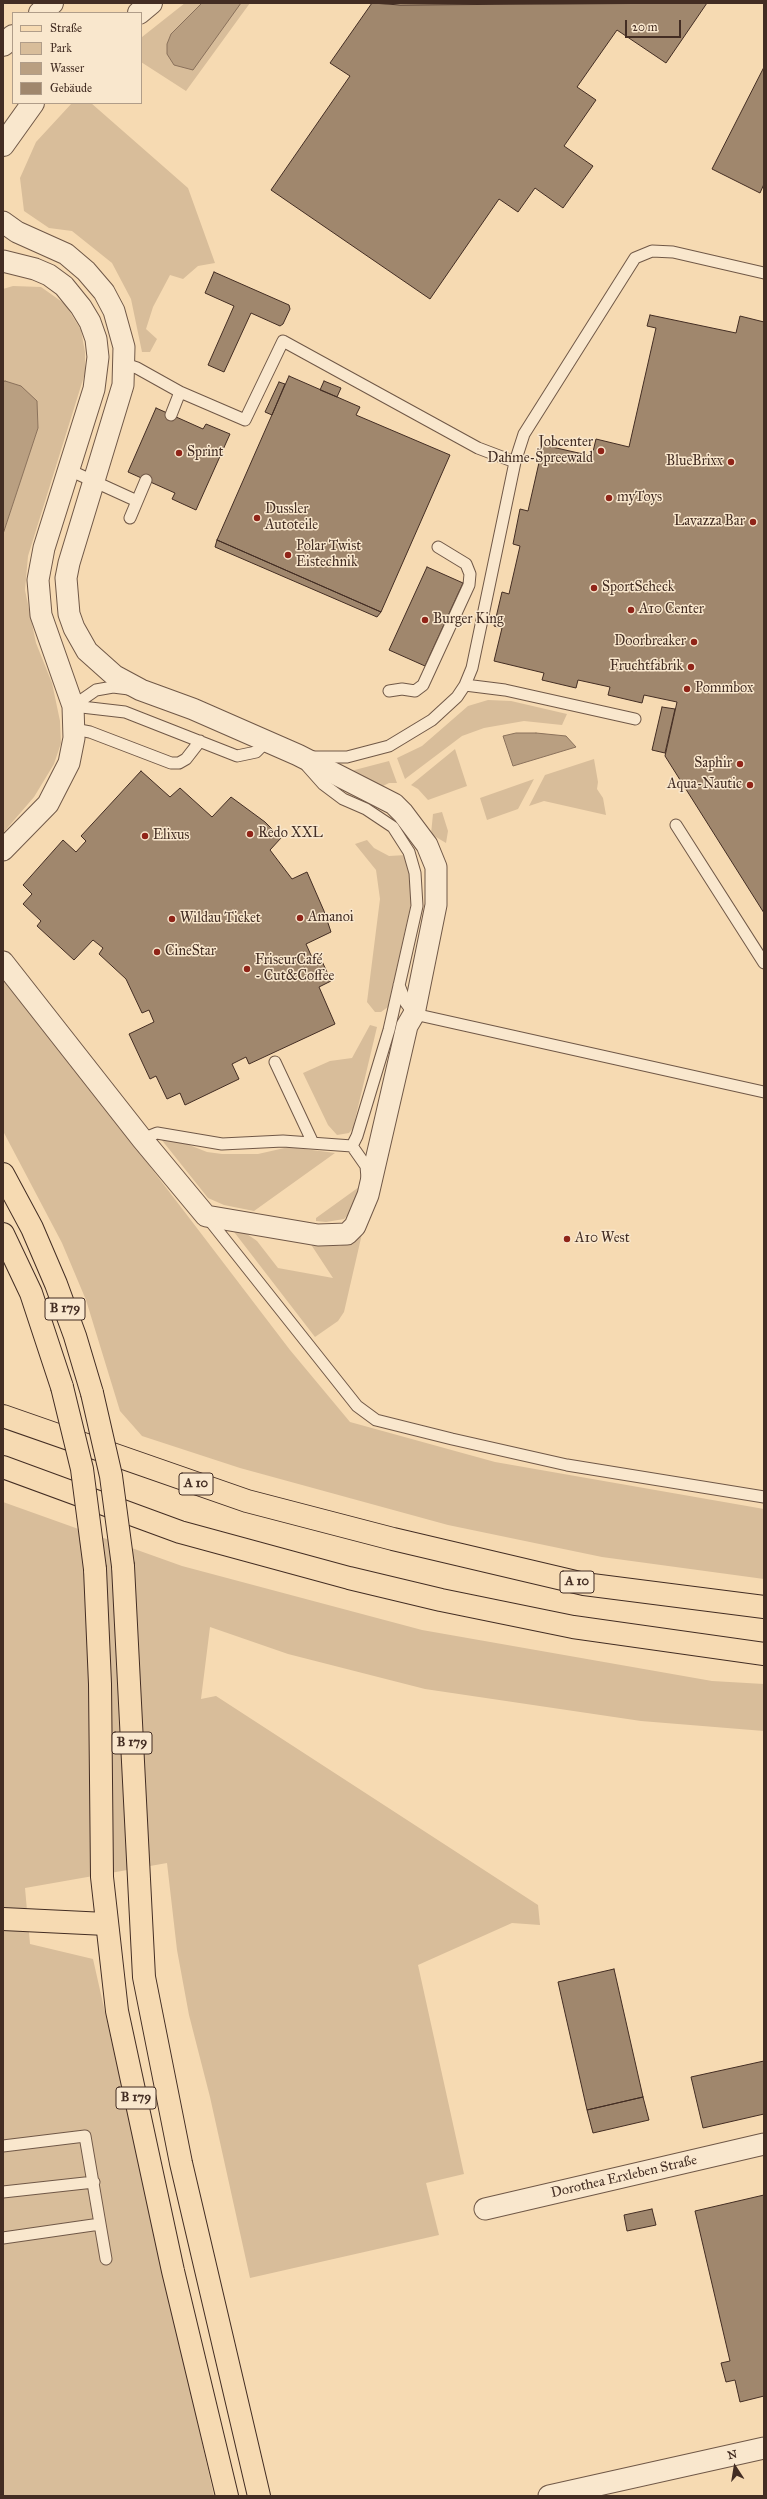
<!DOCTYPE html>
<meta charset="utf-8">
<style>
body{margin:0}
#map{position:relative;width:767px;height:2499px;overflow:hidden;background:#f6dab2;font-family:"IM FELL Great Primer",serif}
canvas{display:block}
.frame{position:absolute;inset:0;border:4px solid #432d23;pointer-events:none}
.legend{position:absolute;left:12px;top:12px;width:130px;height:92px;box-sizing:border-box;background:#f9e7cd;border:1px solid #b09d89;margin:0;padding:5px 7px;list-style:none;font-size:12px;color:#432d23}
.legend li{display:flex;align-items:center;gap:8px;height:20px}
.legend b{width:20px;border:1px solid #b09d89}
.north{position:absolute;left:715px;top:2447px;width:40px;height:40px;-webkit-text-stroke:3px #f9e7cd;paint-order:stroke;rotate:348deg;font-size:11px;font-weight:700;line-height:16px;text-align:center;color:#432d23}
.north::after{content:'';display:block;margin:auto;width:14px;height:18px;background:#432d23;clip-path:polygon(50% 0,100% 100%,50% 72%,0 100%)}
.scale{position:absolute;left:625px;top:20px;width:56px;height:18px;box-sizing:border-box;border:2px solid #432d23;border-top:0;padding-left:5px;font-size:12px;line-height:14px;white-space:nowrap;color:#432d23;-webkit-text-stroke:3px #f9e7cd;paint-order:stroke}
</style>
<div id="map">
<canvas width="767" height="2499"></canvas>
<div class="frame"></div>
<ul class="legend">
<li><b style="height:5px;background:#f6dab2"></b>Straße</li>
<li><b style="height:11px;background:#d8bd9a"></b>Park</li>
<li><b style="height:11px;background:#b99f81"></b>Wasser</li>
<li><b style="height:11px;background:#a0876d"></b>Gebäude</li>
</ul>
<div class="north">N</div>
<div class="scale">20 m</div>
</div>
<script>
const g = document.querySelector('canvas').getContext('2d');
g.lineJoin = 'round';
function fill(path, color) {
  g.fillStyle = color;
  g.fill(path, 'evenodd');
}
function shape(rows) {
  const path = new Path2D();
  for (const r of rows) {
    path.moveTo(r[0], r[1]);
    for (let i = 2; i < r.length; i += 2) path.lineTo(r[i], r[i + 1]);
  }
  return path;
}
function trace(path, color, width, dash) {
  g.strokeStyle = color;
  g.lineWidth = width;
  g.lineCap = dash ? 'butt' : 'round';
  g.setLineDash(dash || []);
  g.stroke(path);
}
function drawText(font, color, halo, rows, align = 'center') {
  g.font = font + ' "IM FELL Great Primer",serif';
  g.lineWidth = 3;
  g.setLineDash([]);
  g.textBaseline = 'middle';
  g.strokeStyle = halo;
  g.fillStyle = color;
  for (const [text, x, y, turn = 0] of rows) {
    g.save();
    g.translate(x, y);
    g.rotate((+turn || 0) * Math.PI / 180);
    g.textAlign = isNaN(turn) ? turn : align;
    if (halo) g.strokeText(text, 0, 0);
    g.fillText(text, 0, 0);
    g.restore();
  }
}
fill(shape([
 [185,3,250,3,186,91,141,62,142,37],
 [72,103,91,103,188,188,215,263,198,266,183,279,170,275,153,307,146,329,157,339,150,352,142,352,131,299,112,263,72,231,49,228,24,211,20,178,36,142],
 [13,286,41,287,65,304,81,330,85,352,85,373,28,556,25,590,36,643,52,683,60,721,61,743,54,764,34,797,3,833,3,534,38,428,37,401,3,382,3,289],
 [488,700,511,701,567,714,562,725,524,721,484,728,462,736,405,779,397,758,422,746,468,706],
 [455,749,467,786,428,800,418,789,411,785],
 [594,759,598,782,597,789,603,798,606,815,544,801,529,806,545,775],
 [389,761,397,783,389,783,379,788,347,772],
 [534,779,518,809,487,820,480,798],
 [442,812,448,831,446,843,431,834,433,814],
 [367,840,374,848,389,856,406,855,411,870,412,899,388,1007,381,1012,375,1012,367,1002,380,899,376,870,355,844],
 [3,974,290,1350,350,1422,495,1462,764,1509,764,1579,602,1557,448,1525,240,1468,142,1436,120,1411,86,1300,62,1243,3,1131],
 [370,1025,377,1027,353,1128,349,1133,337,1135,328,1125,303,1073,330,1061,352,1058],
 [161,1139,179,1141,207,1152,222,1154,258,1154,289,1147,335,1153,254,1211,224,1205,208,1198],
 [359,1187,360,1195,350,1213,344,1219,326,1222,316,1221,316,1218],
 [364,1225,344,1312,338,1321,315,1337,231,1228,247,1234,257,1241,278,1268,333,1278,310,1243,339,1246,346,1244],
 [3,1502,182,1566,422,1630,712,1681,764,1684,764,1731,641,1721,425,1689,288,1654,210,1627,201,1699,216,1696,538,1905,540,1925,512,1923,418,1965,464,2174,426,2183,439,2235,250,2278,210,2097,189,2015,177,1950,167,1863,25,1888,30,1944,93,1959,214,2496,3,2496]
]), '#d8bd9a');
const water = shape([
 [202,3,241,3,193,70,174,65,167,54,167,44,171,34,202,3],
 [5,381,21,386,37,401,38,428,3,534,3,382,5,381],
 [536,733,566,736,576,747,513,766,503,736,516,733,536,733]
]);
fill(water, '#b99f81');
trace(water, '#8a715b', 1);
const building = shape([
 [372,3,400,5,707,3,666,63,617,30,577,87,596,100,564,146,593,166,563,208,535,188,518,212,499,199,430,299,271,190,350,76,330,63,372,3],
 [764,67,764,184,760,193,712,169,764,67],
 [214,272,289,305,290,309,283,324,280,326,251,313,224,372,208,365,234,306,205,293,214,272],
 [650,315,736,333,740,316,764,322,764,913,665,756,677,702,644,695,642,703,608,695,610,687,578,680,576,688,542,680,544,673,494,661,502,628,494,626,502,592,509,594,520,546,513,544,520,509,528,511,543,445,592,456,596,439,629,447,656,328,647,326,650,315],
 [289,376,360,407,356,415,450,455,381,612,217,540,289,376],
 [324,381,341,388,337,397,320,390,324,381],
 [279,382,285,384,272,415,265,412,279,382],
 [156,408,203,429,206,424,230,434,196,510,172,499,175,493,128,472,156,408],
 [217,540,381,612,377,617,215,547,217,540],
 [427,567,463,583,425,666,389,650,427,567],
 [662,707,675,709,665,753,652,750,662,707],
 [141,771,170,797,180,788,212,817,231,797,265,822,281,838,270,850,292,879,307,872,324,911,331,932,306,944,314,962,321,959,331,981,319,987,335,1024,249,1064,246,1057,232,1064,239,1079,185,1105,180,1093,167,1099,156,1076,150,1079,129,1034,154,1022,149,1010,142,1013,126,979,99,954,103,948,93,940,74,960,37,926,41,921,23,904,32,894,23,885,63,840,76,852,86,841,81,836,141,771],
 [614,1969,643,2097,587,2110,558,1982,614,1969],
 [764,2061,764,2114,703,2128,691,2077,764,2061],
 [643,2097,649,2120,593,2133,587,2110,643,2097],
 [764,2195,764,2396,740,2402,735,2380,726,2382,721,2363,730,2361,695,2211,764,2195],
 [652,2209,656,2225,627,2231,624,2215,652,2209]
]);
fill(building, '#a0876d');
trace(building, '#432d23', 1);
const service = shape([
 [125,364,137,368,180,392,171,415],
 [180,392,245,420,283,341,478,448,515,462],
 [69,470,137,501],
 [130,518,146,480],
 [465,685,505,690,635,719],
 [389,691,402,689,415,691,423,685,469,585,470,574,466,564,438,547],
 [73,706,125,712,237,756,256,752,267,741],
 [73,706,96,690,113,687,129,689],
 [74,729,90,732,171,763,179,763,186,759,200,741],
 [312,757,347,757,389,746,432,720,457,697,465,685,472,668,515,462,524,434,635,258,652,251,673,252,764,273],
 [307,766,323,784,343,799,366,809,393,827,409,852,415,873,417,906,389,1030,357,1136,352,1146],
 [676,825,764,963],
 [399,985,406,1003,414,1014,764,1092],
 [275,1062,313,1143],
 [142,1139,157,1133,222,1144,283,1141,352,1146,366,1166,367,1178],
 [207,1217,357,1406,376,1420,452,1439,567,1465,764,1497],
 [3,2146,85,2136,106,2259],
 [3,2192,94,2182],
 [3,2238,100,2224]
]);
const minor = shape([
 [3,222,17,232,66,254,86,271,104,292,114,311,124,347,123,385,69,563,66,578,69,614,74,628,87,651,115,676,141,690,193,709,298,755,394,804,403,813,427,845,436,867,436,905,414,1014,407,1026,368,1195,355,1226,347,1234,318,1235,206,1216,142,1139,3,962],
 [3,261,35,269,49,275,64,286,81,307,90,322,96,339,98,357,94,389,44,548,38,580,41,615,73,706,74,738,69,763,48,804,3,850],
 [485,2209,764,2144],
 [549,2496,764,2448]
]);
const tertiary = shape([
 [40,13,52,3],
 [139,13,151,3],
 [3,45,13,36],
 [3,145,33,103]
]);
const primary = shape([
 [3,1174,32,1228,56,1284,75,1336,92,1393],
 [3,1234,31,1293,62,1387],
 [123,1566,144,1977,181,2163,259,2496],
 [95,1569,100,1684,102,1877,117,2011,173,2271,227,2496]
]);
const motorway = shape([
 [3,1416,247,1501,393,1539,584,1584,764,1607],
 [3,1467,180,1532,349,1578,441,1600,573,1627,764,1654],
 [3,1919,106,1924]
]);
trace(service, '#705847', 13);
trace(minor, '#705847', 23);
trace(tertiary, '#705847', 24);
trace(primary, '#432d23', 24);
trace(motorway, '#432d23', 24);
trace(service, '#f9e7cd', 11);
trace(minor, '#f9e7cd', 21);
trace(tertiary, '#f9e7cd', 22);
trace(primary, '#f6dab2', 22);
trace(motorway, '#f6dab2', 22);
const primaryBridge = shape([
 [62,1387,82,1469,95,1569],
 [92,1393,111,1476,123,1566]
]);
trace(primaryBridge, '#432d23', 24, []);
trace(primaryBridge, '#f6dab2', 22);
for (const [x, y, r, color] of [
 [601,451,4,"#8f2418"],
 [179,453,4,"#8f2418"],
 [731,462,4,"#8f2418"],
 [609,498,4,"#8f2418"],
 [257,518,4,"#8f2418"],
 [753,522,4,"#8f2418"],
 [288,555,4,"#8f2418"],
 [594,588,4,"#8f2418"],
 [631,610,4,"#8f2418"],
 [425,620,4,"#8f2418"],
 [694,642,4,"#8f2418"],
 [691,667,4,"#8f2418"],
 [687,689,4,"#8f2418"],
 [740,764,4,"#8f2418"],
 [750,785,4,"#8f2418"],
 [250,834,4,"#8f2418"],
 [145,836,4,"#8f2418"],
 [300,918,4,"#8f2418"],
 [172,919,4,"#8f2418"],
 [157,952,4,"#8f2418"],
 [247,969,4,"#8f2418"],
 [567,1239,4,"#8f2418"]
]) {
  const dot = new Path2D();
  dot.arc(x, y, r, 0, 2 * Math.PI);
  g.fillStyle = color;
  g.fill(dot);
  trace(dot, '#f9e7cd', 1.5);
}
for (const [x, y, w] of [
 [65,1309,40],
 [196,1484,34],
 [577,1582,34],
 [132,1743,40],
 [136,2098,40]
]) {
  const box = new Path2D();
  box.roundRect(x - w / 2, y - 11, w, 22, 3);
  g.fillStyle = '#f9e7cd';
  g.fill(box);
  trace(box, '#432d23', 1);
}
drawText('bold 13px', '#432d23', null, [
 ["B 179",65,1309],
 ["A 10",196,1484],
 ["A 10",577,1582],
 ["B 179",132,1743],
 ["B 179",136,2098]
]);
drawText('14px', '#432d23', '#f9e7cd', [
 ["Jobcenter",593,443,"right"],
 ["Dahme-Spreewald",593,459,"right"],
 ["Sprint",187,453],
 ["BlueBrixx",723,462,"right"],
 ["myToys",617,498],
 ["Dussler",265,510],
 ["Autoteile",265,526],
 ["Lavazza Bar",745,522,"right"],
 ["Polar Twist",296,547],
 ["Eistechnik",296,563],
 ["SportScheck",602,588],
 ["A10 Center",639,610],
 ["Burger King",433,620],
 ["Doorbreaker",686,642,"right"],
 ["Fruchtfabrik",683,667,"right"],
 ["Pommbox",695,689],
 ["Saphir",732,764,"right"],
 ["Aqua-Nautic",742,785,"right"],
 ["Redo XXL",258,834],
 ["Elixus",153,836],
 ["Amanoi",308,918],
 ["Wildau Ticket",180,919],
 ["CineStar",165,952],
 ["FriseurCafé",255,961],
 ["- Cut&Coffee",255,977],
 ["A10 West",575,1239]
], 'left');
drawText('14px', '#432d23', '#f9e7cd', [
 ["Dorothea Erxleben Straße",624,2177,-13]
]);
</script>
